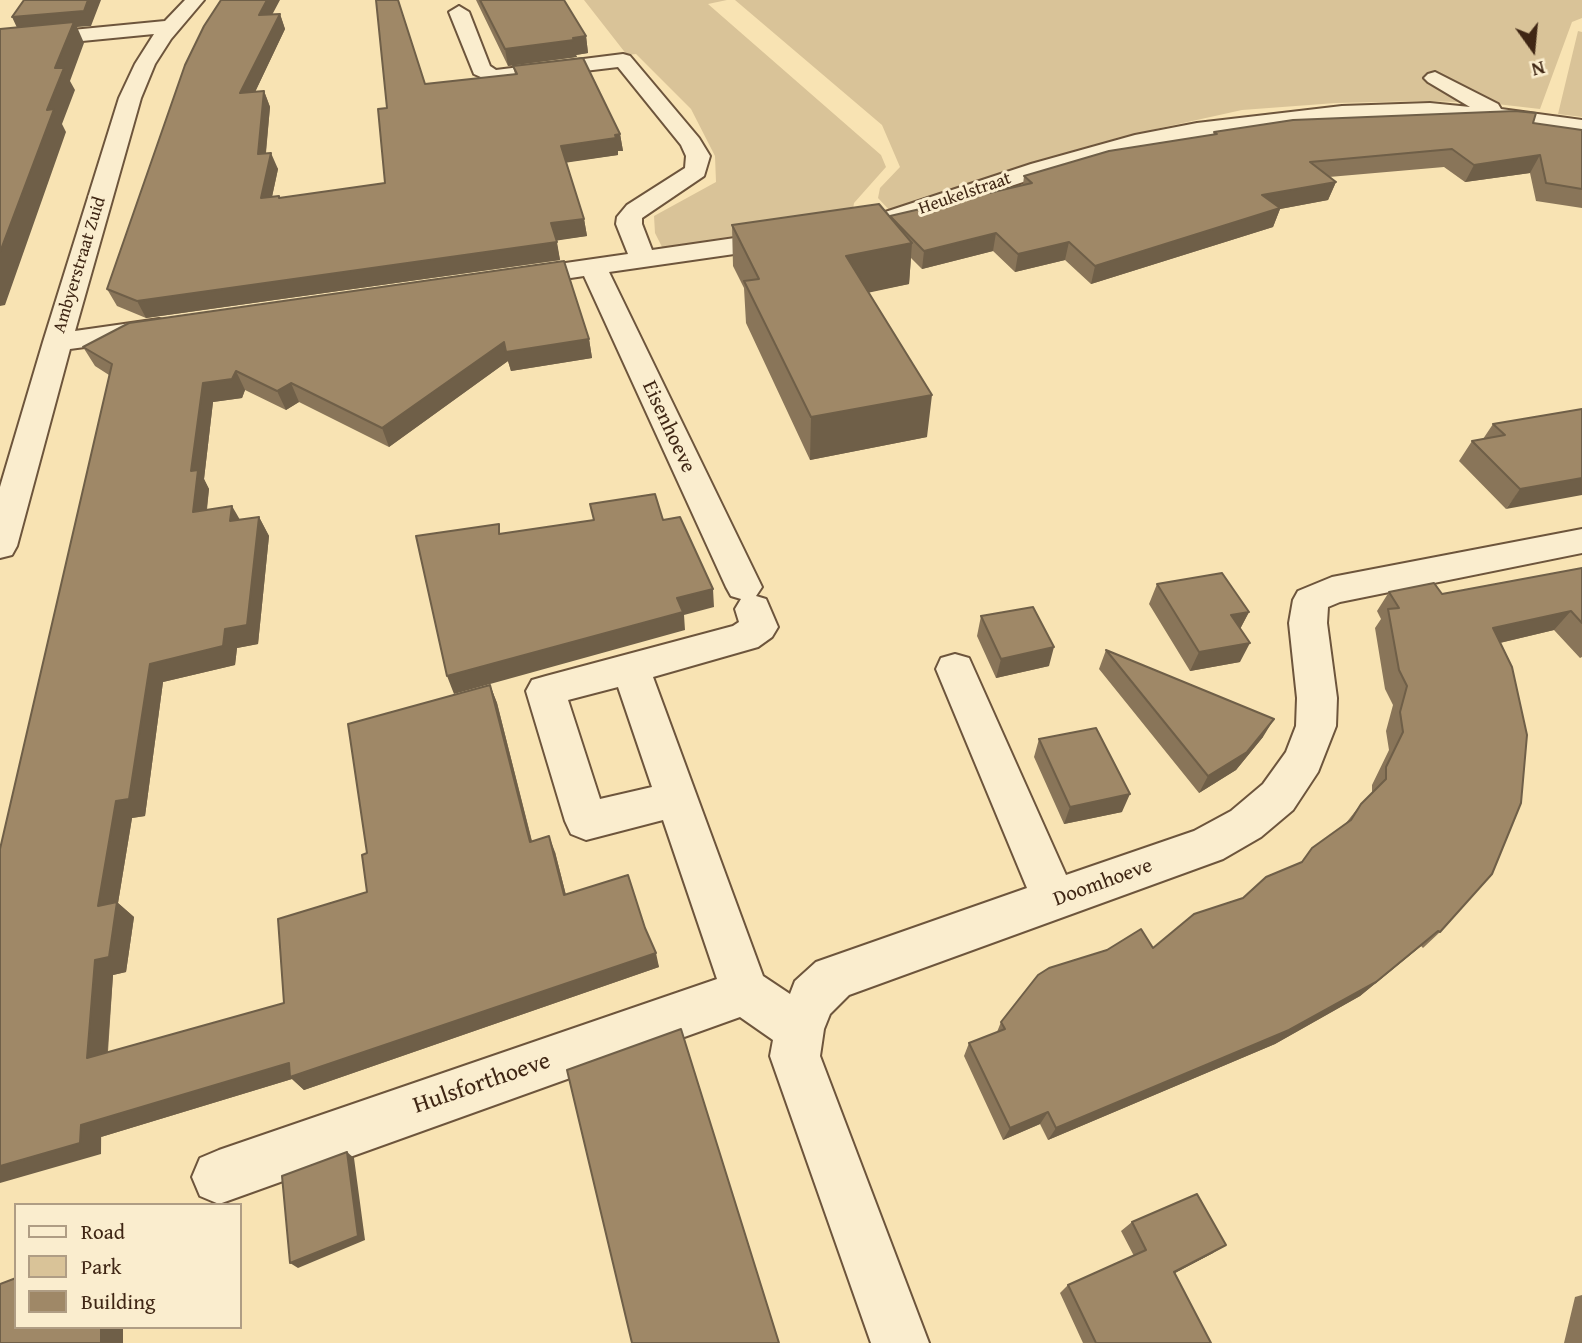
<!DOCTYPE html>
<style>
body{margin:0}
#map{position:relative;width:1582px;height:1343px;overflow:hidden;background:#f8e3b3;font-family:"Gentium Book Plus",serif}
canvas{display:block}
.legend{position:absolute;left:14px;top:1203px;width:228px;height:126px;box-sizing:border-box;background:#faedce;border:2px solid #af9d84;margin:0;padding:9px 12px;list-style:none;font-size:21px;color:#3f2614}
.legend li{display:flex;align-items:center;gap:14px;height:35px}
.legend b{width:35px;border:2px solid #af9d84}
.north{position:absolute;left:1498px;top:14px;width:70px;height:70px;-webkit-text-stroke:5px #faedce;paint-order:stroke;rotate:165deg;font-size:19px;font-weight:700;line-height:28px;text-align:center;color:#3f2614}
.north::after{content:'';display:block;margin:auto;width:24px;height:32px;background:#3f2614;clip-path:polygon(50% 0,100% 100%,50% 72%,0 100%)}
</style>
<div id="map">
<canvas width="1582" height="1343"></canvas>
<ul class="legend">
<li><b style="height:9px;background:#faedce"></b>Road</li>
<li><b style="height:19px;background:#d9c398"></b>Park</li>
<li><b style="height:19px;background:#9f8867"></b>Building</li>
</ul>
<div class="north">N</div>
</div>
<script>
const g = document.querySelector('canvas').getContext('2d');
g.lineJoin = 'round';
function fill(path, color) {
  g.fillStyle = color;
  g.fill(path, 'evenodd');
}
function shape(rows) {
  const path = new Path2D();
  for (const r of rows) {
    path.moveTo(r[0], r[1]);
    for (let i = 2; i < r.length; i += 2) path.lineTo(r[i], r[i + 1]);
  }
  return path;
}
function trace(path, color, width, dash) {
  g.strokeStyle = color;
  g.lineWidth = width;
  g.lineCap = dash ? 'butt' : 'round';
  g.setLineDash(dash || []);
  g.stroke(path);
}
function drawText(font, color, halo, rows, align = 'center') {
  g.font = font + ' "Gentium Book Plus",serif';
  g.lineWidth = 6;
  g.setLineDash([]);
  g.textBaseline = 'middle';
  g.strokeStyle = halo;
  g.fillStyle = color;
  for (const [text, x, y, turn = 0] of rows) {
    g.save();
    g.translate(x, y);
    g.rotate((+turn || 0) * Math.PI / 180);
    g.textAlign = isNaN(turn) ? turn : align;
    if (halo) g.strokeText(text, 0, 0);
    g.fillText(text, 0, 0);
    g.restore();
  }
}
fill(shape([
 [584,0,727,0,708,4,881,155,886,167,854,203,851,223,665,253,655,233,654,216,716,182,715,156,691,109,636,54,627,55],
 [735,0,1582,0,1582,18,1572,22,1540,109,1488,103,1425,101,1336,103,1242,110,1156,129,891,212,878,198,880,188,900,167,882,125],
 [1578,31,1582,32,1582,117,1558,114]
]), '#d9c398');
const minor = shape([
 [185,0,204,0,171,39,155,64,141,98,75,331,159,319,169,322,173,328,169,334,159,337,70,349,17,546,12,555,0,558,0,487,43,342,119,98,135,64,154,34,0,49,0,37,165,21,185,0],
 [459,6,469,12,490,66,496,70,623,54,630,56,699,138,710,156,704,176,642,218,642,224,652,250,783,231,792,234,796,239,792,244,783,247,609,272,762,587,756,596,766,599,778,627,772,637,758,647,653,677,763,976,790,994,795,981,816,962,1027,888,936,669,941,658,955,654,969,658,1066,875,1194,831,1231,811,1263,784,1286,752,1296,726,1297,698,1289,623,1293,600,1298,591,1332,577,1582,529,1582,553,1340,602,1328,607,1327,623,1337,698,1336,726,1318,772,1293,810,1261,837,1223,859,849,995,830,1014,824,1029,820,1056,929,1343,871,1343,770,1056,773,1040,740,1017,219,1204,200,1196,192,1177,200,1158,219,1150,717,979,663,820,586,840,571,834,565,821,526,691,532,680,546,676,733,626,739,622,735,609,741,599,731,596,726,587,584,276,517,286,507,284,504,278,507,272,517,270,628,254,616,224,617,217,627,205,685,168,686,156,681,145,618,67,492,82,474,74,449,12,459,6],
 [618,687,652,787,600,799,568,700,618,687],
 [1435,72,1498,104,1501,109,1582,120,1582,134,1430,117,1342,120,1197,137,1138,148,1047,174,876,231,867,228,863,223,867,218,1031,164,1135,135,1197,123,1342,106,1430,103,1470,107,1428,82,1424,78,1428,74,1435,72]
]);
trace(minor, '#6d553c', 4);
fill(minor, '#faedce');
fill(shape([
 [476,0,564,0,586,36,588,53,576,55,577,57,508,66],
 [273,14,280,14,285,29,255,92,264,91,270,107,266,153,278,169,272,197,279,196,280,198,385,183,387,108,425,84,515,74,513,66,620,134,623,151,618,151,618,155,566,162,584,219,587,236,556,240,560,260,146,318,117,306,107,289],
 [1533,123,1582,130,1582,208,1536,201,1530,173,1465,182,1444,167,1329,177,1336,182,1328,200,1280,209,1273,227,1091,284,1065,260,1015,272,993,251,922,269,911,258,909,284,868,292,927,437,810,460,746,323,744,288,733,266,732,225,890,216,1023,185,1024,176,1213,135,1214,132],
 [589,339,592,358,511,371,508,361,389,447,299,402,286,410,245,390,242,398,213,402,204,479,209,489,207,510,240,520,259,517,269,536,258,644,237,648,235,665,163,682,145,816,132,818,118,903,134,917,126,972,113,975,108,1052,284,1003,367,892,367,853,490,685,497,703,532,841,555,852,566,895,645,928,659,967,304,1090,292,1079,101,1137,101,1154,109,375,95,366,83,347],
 [1582,409,1506,509,1459,461,1472,441,1483,439,1493,424],
 [1582,568,1582,657,1580,658,1554,630,1500,643,1440,932,1423,948,1421,946,1360,996,1275,1044,1048,1140,1040,1124,1003,1140,964,1056,969,1043,997,1032,1001,1022,1153,948,1243,898,1301,862,1346,823,1361,804,1372,793,1372,785,1389,750,1386,731,1393,705,1385,689,1375,628,1381,619,1377,611,1389,592,1442,594],
 [1157,584,1249,612,1240,629,1240,662,1190,671,1149,604],
 [981,616,1049,666,996,678,977,636],
 [1106,650,1263,737,1236,770,1199,793,1099,669],
 [1039,739,1122,812,1064,824,1034,757],
 [1132,1222,1213,1253,1174,1273,1211,1343,1083,1343,1060,1293,1068,1285,1134,1256,1121,1231],
 [1582,1295,1582,1343,1564,1343,1575,1297]
]), '#897559');
fill(shape([
 [88,0,101,0,91,26,77,27,84,43,70,81,75,90,62,124,66,132,5,305,0,306,0,252,47,110,19,32,12,17],
 [267,0,280,0,264,30,259,15],
 [280,14,285,29,247,109,240,93],
 [586,36,588,53,576,55,577,57,508,66,505,49],
 [264,91,270,107,264,171,258,154],
 [620,134,623,151,618,151,618,155,564,163,561,146],
 [271,153,278,169,268,215,261,198],
 [1540,155,1530,173,1465,182,1474,165],
 [1336,182,1328,200,1280,209,1273,227,1091,284,1095,266,1262,195],
 [584,219,587,236,554,241,551,223],
 [996,233,993,251,922,269,924,251],
 [557,242,560,260,146,318,137,301],
 [1069,242,1065,260,1015,272,1018,254],
 [912,243,909,284,844,298,846,256],
 [589,339,592,358,511,371,508,361,389,447,382,428,504,342],
 [236,371,245,390,242,398,213,402,204,479,209,489,204,531,193,512,191,471,203,383],
 [291,383,299,402,286,410,277,391],
 [932,395,927,437,810,460,811,417],
 [1582,478,1582,495,1506,509,1520,489],
 [232,506,243,525,230,521],
 [259,517,269,536,258,644,237,648,235,665,163,682,145,816,132,818,118,903,134,917,126,972,113,975,106,1070,87,1058,98,906,116,801,150,664,225,629],
 [713,589,714,607,684,615,685,630,454,694,447,676,677,598],
 [1571,611,1554,630,1478,648,1493,628],
 [1249,612,1239,631,1231,615],
 [1250,643,1240,662,1190,671,1199,652],
 [1054,647,1049,666,996,678,1001,659],
 [490,685,497,703,536,858,530,842],
 [1274,719,1263,737,1236,770,1199,793,1208,776],
 [1130,794,1122,812,1064,824,1070,807],
 [549,836,555,852,570,911,564,895],
 [1438,931,1421,946,1360,996,1275,1044,1048,1140,1056,1128],
 [656,953,659,967,304,1090,292,1079,101,1137,101,1154,0,1183,0,1166,81,1125],
 [1048,1112,1040,1124,1003,1140,1010,1128],
 [347,1152,354,1158,365,1240,298,1268,290,1263],
 [1226,1245,1213,1253,1162,1280,1174,1272],
 [101,1327,123,1327,123,1343,101,1343]
]), '#6f5f48');
const building = shape([
 [24,0,88,0,84,11,12,17,24,0],
 [221,0,267,0,259,15,280,14,240,93,264,91,258,154,271,153,261,198,279,196,279,198,385,183,378,109,387,108,376,0,398,0,425,84,517,74,513,66,583,58,620,134,615,135,616,138,561,146,584,219,551,223,557,242,137,301,107,289,185,65,204,26,221,0],
 [480,0,564,0,586,36,573,38,574,40,505,49,480,0],
 [74,22,55,68,64,68,47,110,54,109,0,252,0,29,74,22],
 [1515,111,1536,113,1533,123,1582,130,1582,189,1546,183,1540,155,1474,165,1452,149,1310,162,1336,182,1262,195,1280,208,1095,266,1069,242,1018,254,996,233,924,251,890,216,1032,183,1024,176,1109,151,1217,134,1214,132,1293,120,1515,111],
 [879,204,912,243,846,256,932,395,811,417,744,281,759,279,732,225,879,204],
 [564,261,589,339,506,352,504,342,382,428,291,383,277,391,236,371,232,379,203,383,191,471,198,470,193,512,232,506,230,521,259,517,247,625,225,629,223,646,150,664,129,799,116,801,98,906,117,902,109,957,95,960,87,1058,284,1003,278,919,367,892,362,855,367,853,348,724,490,685,530,842,549,836,564,895,628,875,645,928,656,953,290,1077,289,1063,81,1125,80,1143,0,1166,0,849,112,364,83,347,129,323,564,261],
 [1582,409,1582,478,1520,489,1472,441,1505,435,1493,424,1582,409],
 [655,494,663,520,680,517,713,589,677,598,683,612,447,676,416,536,499,524,499,534,594,520,590,504,655,494],
 [1582,568,1582,623,1571,611,1493,628,1512,667,1527,735,1521,803,1492,874,1440,932,1438,931,1376,982,1289,1030,1056,1128,1048,1112,1010,1128,969,1043,1005,1029,1001,1022,1038,975,1049,968,1107,950,1141,929,1153,948,1194,914,1243,898,1266,877,1302,862,1312,848,1351,820,1361,804,1386,779,1386,767,1403,732,1400,712,1407,686,1399,670,1388,609,1399,608,1389,592,1434,583,1442,594,1582,568],
 [1222,573,1249,612,1231,615,1250,643,1199,652,1157,584,1222,573],
 [1033,607,1054,647,1001,659,981,616,1033,607],
 [1106,650,1274,719,1247,752,1208,776,1106,650],
 [1096,728,1130,794,1070,807,1039,739,1096,728],
 [681,1029,779,1343,632,1343,567,1070,681,1029],
 [347,1152,358,1236,290,1263,282,1176,347,1152],
 [1197,1194,1226,1245,1174,1272,1211,1343,1096,1343,1068,1285,1146,1250,1132,1222,1197,1194],
 [16,1278,16,1327,101,1327,101,1343,0,1343,0,1284,16,1278]
]);
fill(building, '#9f8867');
trace(building, '#6f5f48', 2);
drawText('18px', '#3f2614', '#faedce', [
 ["Heukelstraat",965,194,-19],
 ["Ambyerstraat Zuid",80,265,-73]
]);
drawText('21px', '#3f2614', '#faedce', [
 ["Eisenhoeve",668,427,65],
 ["Doomhoeve",1103,883,-20]
]);
drawText('24px', '#3f2614', '#faedce', [
 ["Hulsforthoeve",482,1084,-19]
]);
</script>
